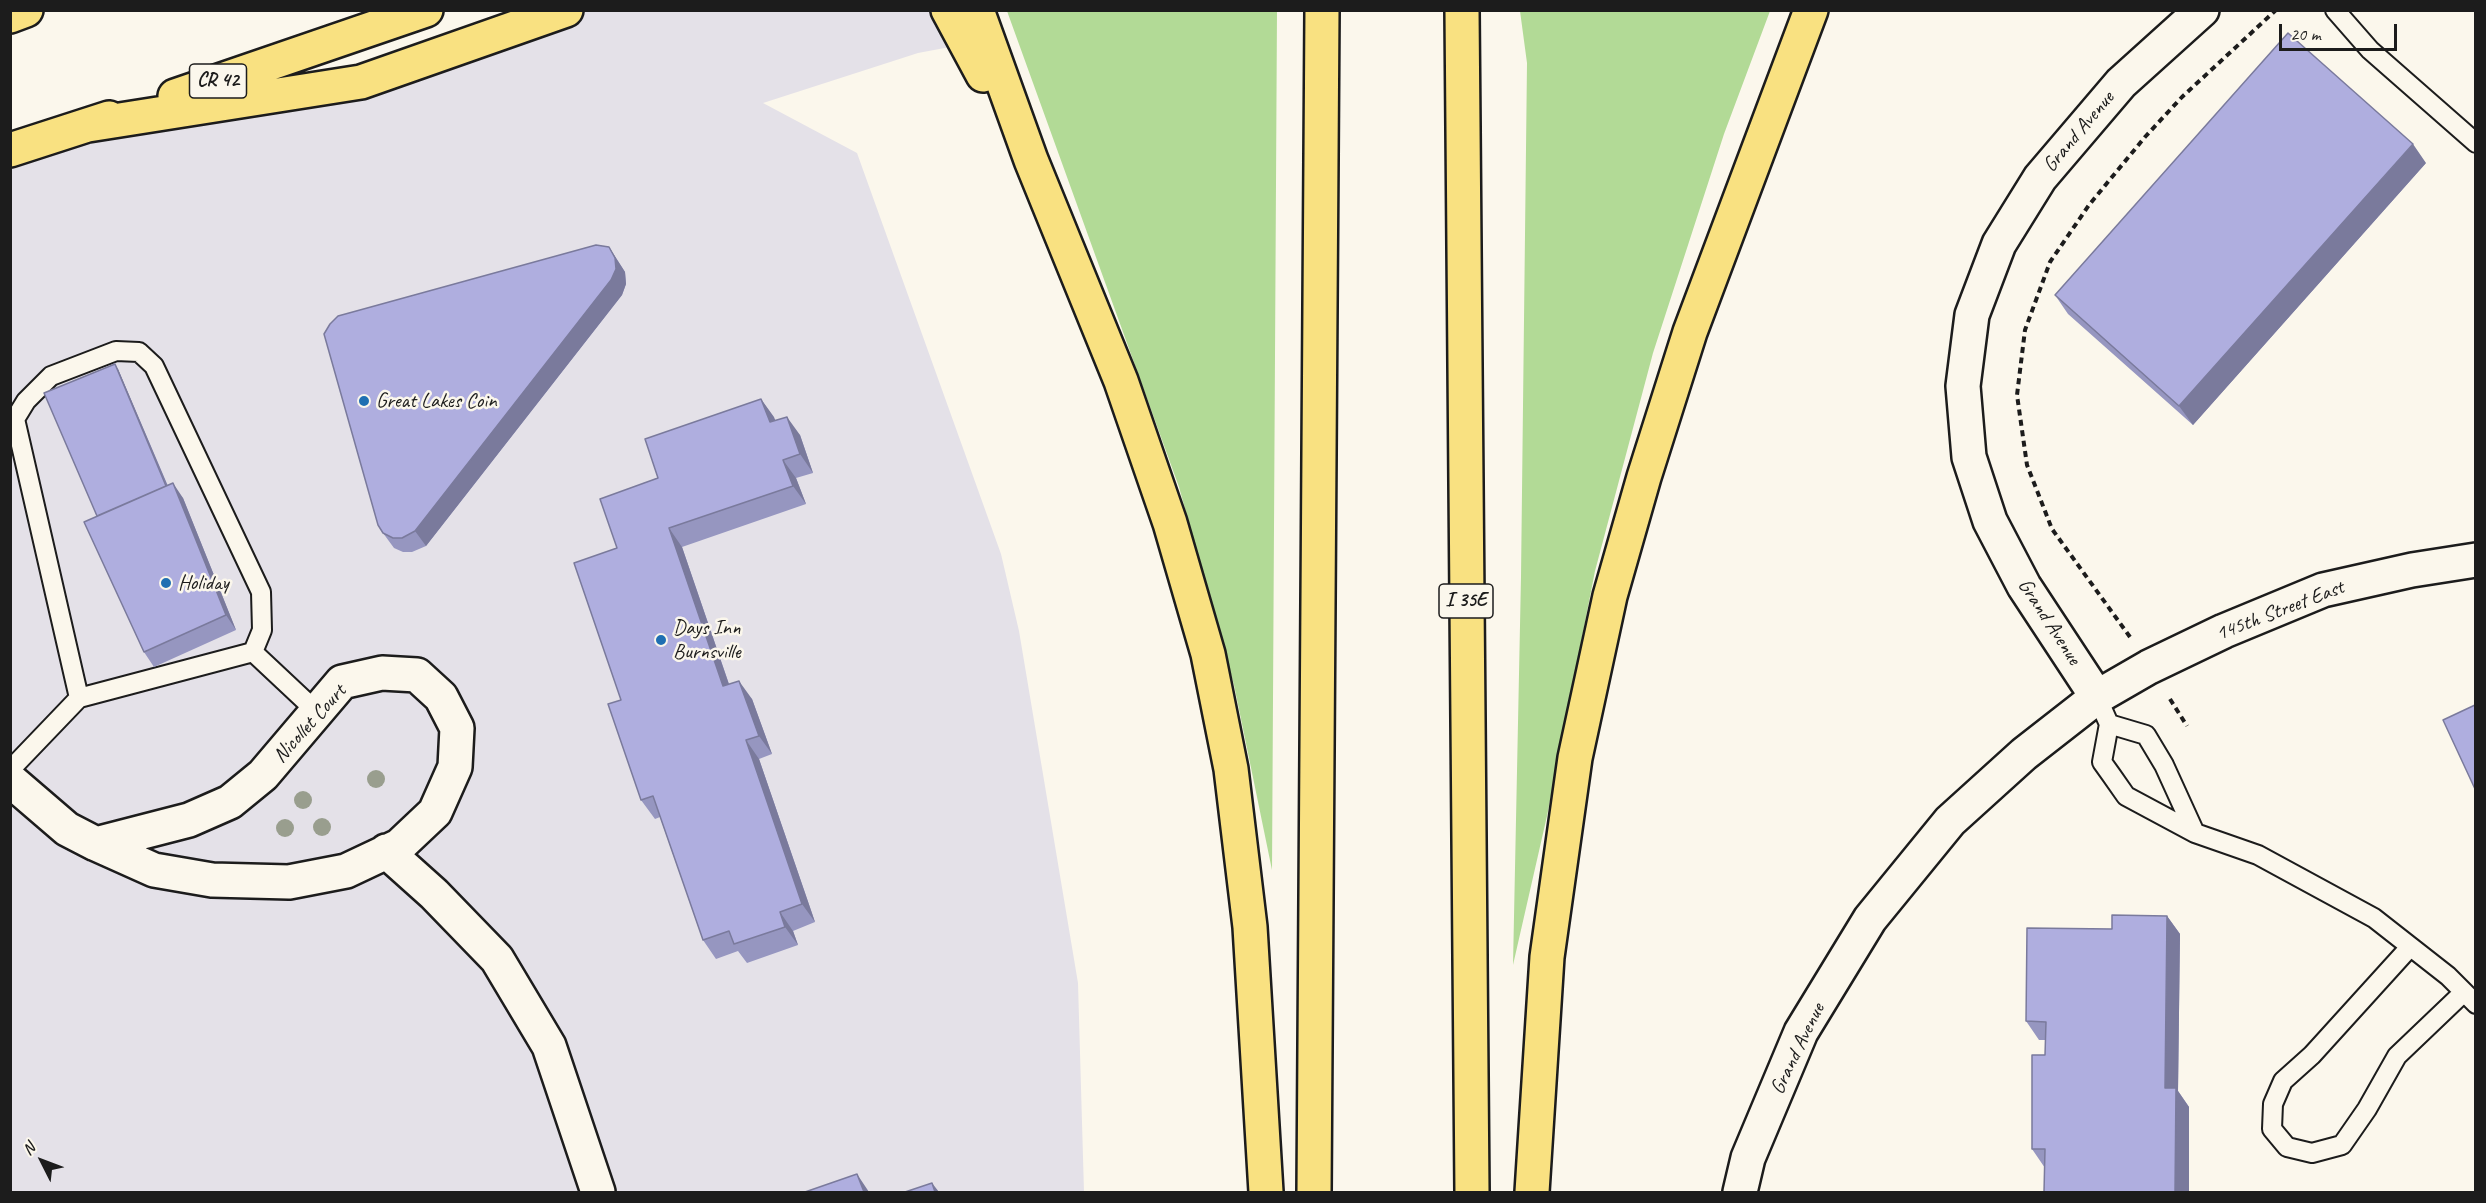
<!DOCTYPE html>
<style>
body{margin:0}
#map{position:relative;width:2486px;height:1203px;overflow:hidden;background:#fbf7ec;font-family:Caveat,sans-serif}
canvas{display:block}
.frame{position:absolute;inset:0;border:12px solid #1c1c1c;pointer-events:none}
.north{position:absolute;left:12px;top:1131px;width:60px;height:60px;-webkit-text-stroke:4px #fbf7ec;paint-order:stroke;rotate:312deg;font-size:16px;font-weight:700;line-height:24px;text-align:center;color:#1c1c1c}
.north::after{content:'';display:block;margin:auto;width:21px;height:27px;background:#1c1c1c;clip-path:polygon(50% 0,100% 100%,50% 72%,0 100%)}
.scale{position:absolute;left:2279px;top:24px;width:118px;height:27px;box-sizing:border-box;border:3px solid #1c1c1c;border-top:0;padding-left:8px;font-size:18px;line-height:21px;white-space:nowrap;color:#1c1c1c;-webkit-text-stroke:4px #fbf7ec;paint-order:stroke}
</style>
<div id="map">
<canvas width="2486" height="1203"></canvas>
<div class="frame"></div>
<div class="north">N</div>
<div class="scale">20 m</div>
</div>
<script>
const g = document.querySelector('canvas').getContext('2d');
g.lineJoin = 'round';
function fill(path, color) {
  g.fillStyle = color;
  g.fill(path, 'evenodd');
}
function shape(rows) {
  const path = new Path2D();
  for (const r of rows) {
    path.moveTo(r[0], r[1]);
    for (let i = 2; i < r.length; i += 2) path.lineTo(r[i], r[i + 1]);
  }
  return path;
}
function trace(path, color, width, dash) {
  g.strokeStyle = color;
  g.lineWidth = width;
  g.lineCap = dash ? 'butt' : 'round';
  g.setLineDash(dash || []);
  g.stroke(path);
}
function drawText(font, color, halo, rows, align = 'center') {
  g.font = font + ' Caveat,sans-serif';
  g.lineWidth = 5;
  g.setLineDash([]);
  g.textBaseline = 'middle';
  g.strokeStyle = halo;
  g.fillStyle = color;
  for (const [text, x, y, turn = 0] of rows) {
    g.save();
    g.translate(x, y);
    g.rotate((+turn || 0) * Math.PI / 180);
    g.textAlign = isNaN(turn) ? turn : align;
    if (halo) g.strokeText(text, 0, 0);
    g.fillText(text, 0, 0);
    g.restore();
  }
}
fill(shape([
 [566,11,948,11,966,44,918,53,763,103,857,153,1001,554,1019,631,1078,983,1084,1192,11,1192,10,150,361,82]
]), '#e4e1e8');
fill(shape([
 [1007,11,1277,11,1272,870,1234,685,1179,487],
 [1520,11,1770,11,1724,134,1653,353,1595,571,1547,816,1513,965,1521,577,1527,63]
]), '#b2da96');
const lane = shape([
 [2335,10,2370,50,2476,143],
 [2097,697,2109,724,2102,762,2112,776,2126,796,2195,833,2164,765,2146,735,2109,724],
 [79,698,15,419,26,401,51,376,116,351,139,352,154,366,261,592,262,630,253,652],
 [10,770,79,698,253,652,317,712],
 [2195,833,2258,855,2374,918,2448,976,2476,1004],
 [2410,947,2312,1055,2283,1081,2273,1104,2272,1129,2287,1147,2312,1153,2342,1145,2367,1109,2397,1056,2464,992]
]);
const street = shape([
 [10,780,67,829,96,844,154,870,212,880,289,882,346,871,399,846,435,812,455,767,457,728,441,697,417,675,382,673,342,682,263,775,230,802,189,820,96,844],
 [386,851,434,894,497,959,549,1046,598,1192]
]);
const secondary = shape([
 [2097,697,2024,586,1990,521,1969,457,1963,386,1972,315,1999,244,2040,178,2121,83,2202,10],
 [1740,1192,1748,1158,1801,1032,1870,919,1950,821,2024,754,2097,697,2149,667,2224,631,2323,590,2412,570,2476,560]
]);
const highway = shape([
 [948,10,983,75],
 [977,10,1031,160,1121,381,1170,523,1208,654,1231,769,1250,927,1266,1192],
 [1462,10,1472,1192],
 [10,16,26,10],
 [175,96,426,10],
 [88,125,361,82,566,10],
 [10,150,109,118],
 [1314,1192,1322,10],
 [1532,1192,1547,957,1575,758,1610,596,1644,477,1690,332,1811,10]
]);
trace(lane, '#1c1c1c', 22);
trace(street, '#1c1c1c', 38);
trace(secondary, '#1c1c1c', 38);
trace(highway, '#1c1c1c', 38);
trace(shape([
 [2130,637,2052,529,2027,465,2017,395,2025,330,2050,262,2089,205,2145,137,2182,97,2276,10],
 [2170,699,2187,726]
]), '#1c1c1c', 4, [6, 4.5]);
trace(lane, '#fbf7ec', 18);
trace(street, '#fbf7ec', 33);
trace(secondary, '#fbf7ec', 33);
trace(highway, '#f9e181', 33);
g.fillStyle = '#999e8e';
for (const [x, y] of [
 [376,779],
 [303,800],
 [322,827],
 [285,828]
]) {
  g.beginPath();
  g.arc(x, y, 9, 0, 2 * Math.PI);
  g.fill();
}
fill(shape([
 [2426,163,2193,425,2068,314,2055,295],
 [609,247,625,272,626,284,622,295,426,546,412,552,403,552,394,548,383,533],
 [118,369,168,486,183,498,236,630,154,667,144,652,97,516],
 [761,399,775,420,800,435,813,473,796,478,806,504,682,547,729,684,752,699,772,754,759,759,815,922,793,931,798,945,747,963,738,951,716,959,703,940,660,817,655,819,641,800,621,700,617,548,658,478],
 [2167,916,2180,934,2178,1091,2189,1107,2189,1192,2044,1192,2045,1168,2032,1149,2045,1055,2045,1040,2039,1040,2026,1021,2112,929]
]), '#9696c0');
fill(shape([
 [2413,144,2426,163,2193,425,2179,406],
 [609,247,625,272,626,284,622,295,426,546,415,531],
 [115,364,118,369,174,501,171,496],
 [761,399,774,417,783,441,770,422],
 [787,417,800,435,813,473,800,454],
 [783,460,796,478,806,504,793,486],
 [173,483,183,498,236,630,226,615],
 [669,528,682,547,736,705,723,686],
 [739,681,752,699,772,754,759,736],
 [746,740,759,759,815,922,802,904],
 [780,912,793,931,798,945,785,927],
 [2167,916,2180,934,2178,1091,2189,1107,2189,1192,2175,1192,2165,1088],
 [857,1174,869,1192,864,1192],
 [932,1183,939,1192,935,1192]
]), '#7a7a9c');
const building = shape([
 [2288,33,2413,144,2179,406,2055,295,2288,33],
 [596,245,609,247,615,258,616,269,611,280,415,531,402,538,393,538,383,533,378,525,324,334,330,324,338,316,349,313,596,245],
 [115,364,166,486,97,516,44,393,115,364],
 [761,399,770,422,787,417,800,454,783,460,793,486,669,528,723,686,739,681,759,736,746,740,802,904,780,912,785,927,734,944,729,931,703,940,653,796,641,800,608,704,621,700,574,563,617,548,600,499,658,478,645,439,761,399],
 [173,483,226,615,144,652,84,522,173,483],
 [2475,705,2475,789,2443,720,2475,705],
 [2112,915,2167,916,2165,1088,2176,1088,2175,1192,2044,1192,2045,1149,2032,1149,2032,1055,2045,1055,2046,1022,2026,1021,2027,928,2112,929,2112,915],
 [857,1174,864,1192,805,1192,857,1174],
 [932,1183,935,1192,905,1192,932,1183]
]);
fill(building, '#afaedf');
trace(building, '#7a7a9c', 1.5);
for (const [x, y, r, color] of [
 [364,401,6,"#1f6fb2"],
 [166,583,6,"#1f6fb2"],
 [661,640,6,"#1f6fb2"]
]) {
  const dot = new Path2D();
  dot.arc(x, y, r, 0, 2 * Math.PI);
  g.fillStyle = color;
  g.fill(dot);
  trace(dot, '#fbf7ec', 2);
}
for (const [x, y, w] of [
 [218,81,57],
 [1466,601,54]
]) {
  const box = new Path2D();
  box.roundRect(x - w / 2, y - 17, w, 34, 4.5);
  g.fillStyle = '#fbf7ec';
  g.fill(box);
  trace(box, '#1c1c1c', 1.5);
}
drawText('bold 20px', '#1c1c1c', null, [
 ["CR 42",218,81],
 ["I 35E",1466,601]
]);
drawText('21px', '#1c1c1c', '#fbf7ec', [
 ["Grand Avenue",2079,132,-50],
 ["145th Street East",2280,611,-21],
 ["Grand Avenue",2049,622,57],
 ["Nicollet Court",310,724,-48],
 ["Grand Avenue",1798,1049,-64]
]);
drawText('21px', '#1c1c1c', '#fbf7ec', [
 ["Great Lakes Coin",376,401],
 ["Holiday",178,583],
 ["Days Inn",673,628],
 ["Burnsville",673,652]
], 'left');
</script>
